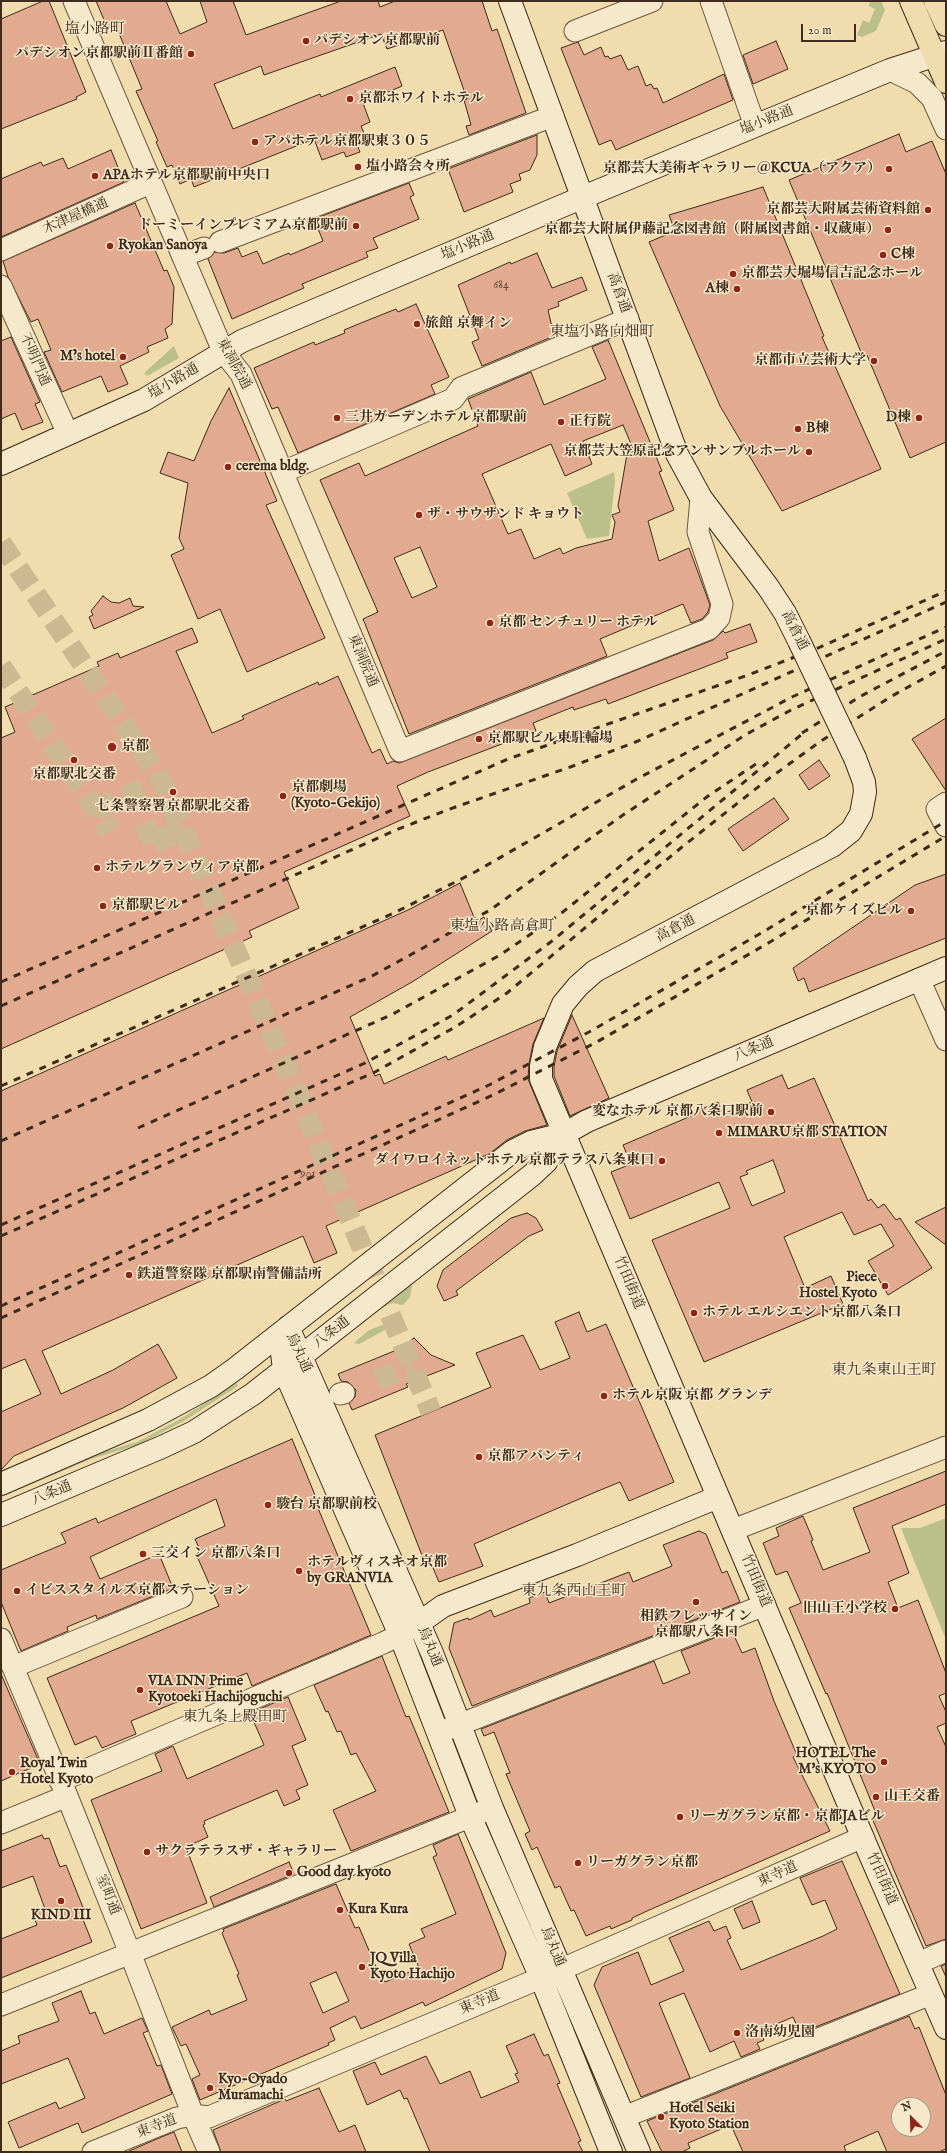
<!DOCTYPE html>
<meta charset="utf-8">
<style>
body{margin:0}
#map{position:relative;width:947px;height:2153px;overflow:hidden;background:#f1dcae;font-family:"IM FELL English",serif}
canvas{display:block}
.frame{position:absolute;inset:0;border:2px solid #3e2b1b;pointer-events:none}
.north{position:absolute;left:891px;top:2097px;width:40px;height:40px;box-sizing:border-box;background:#f6e8ca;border:1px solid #ac9c84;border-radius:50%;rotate:337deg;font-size:11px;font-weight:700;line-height:16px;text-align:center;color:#3e2b1b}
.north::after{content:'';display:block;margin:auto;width:14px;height:18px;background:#8f2418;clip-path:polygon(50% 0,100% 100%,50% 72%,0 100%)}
.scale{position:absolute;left:801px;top:24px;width:55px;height:18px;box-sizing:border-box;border:2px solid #3e2b1b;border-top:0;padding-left:5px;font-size:12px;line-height:14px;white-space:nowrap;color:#3e2b1b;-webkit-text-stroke:3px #f6e8ca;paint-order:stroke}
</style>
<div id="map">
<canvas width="947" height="2153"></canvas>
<div class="frame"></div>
<div class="north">N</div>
<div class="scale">20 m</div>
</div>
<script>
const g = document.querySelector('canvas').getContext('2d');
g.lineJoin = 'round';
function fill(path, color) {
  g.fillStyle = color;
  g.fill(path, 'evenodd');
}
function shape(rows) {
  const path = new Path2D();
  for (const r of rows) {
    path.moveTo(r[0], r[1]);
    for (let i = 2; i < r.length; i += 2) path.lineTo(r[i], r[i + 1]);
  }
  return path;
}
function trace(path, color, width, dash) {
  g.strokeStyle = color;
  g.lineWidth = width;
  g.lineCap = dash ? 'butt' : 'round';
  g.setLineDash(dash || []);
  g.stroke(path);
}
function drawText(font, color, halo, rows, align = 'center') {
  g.font = font + ' "IM FELL English","Noto Serif JP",serif';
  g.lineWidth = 3;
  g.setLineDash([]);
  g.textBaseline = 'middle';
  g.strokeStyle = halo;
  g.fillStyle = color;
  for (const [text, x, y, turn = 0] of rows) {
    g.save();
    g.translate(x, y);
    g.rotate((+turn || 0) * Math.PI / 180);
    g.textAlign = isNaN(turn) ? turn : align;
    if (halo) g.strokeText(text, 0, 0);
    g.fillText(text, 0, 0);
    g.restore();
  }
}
fill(shape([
 [870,1,881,1,885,10,876,31,862,37,857,35,863,20,869,23,875,9,869,6],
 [174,346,179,358,147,376,144,373],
 [614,472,615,481,609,536,587,539,567,493],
 [411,1282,412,1285,410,1297,403,1305,387,1302],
 [382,1325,391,1325,387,1329,359,1344,354,1343,369,1330],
 [236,1383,238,1386,184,1421,138,1445,91,1459,1,1497,1,1494,90,1456,137,1442,182,1418],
 [946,1518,946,1640,901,1528,920,1528]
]), '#bbc08a');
const building = shape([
 [43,1,49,1,86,92,76,97,77,99,1,129,1,19,43,1],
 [96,1,166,1,180,34,207,22,200,1,233,1,246,35,341,1,378,1,380,7,395,1,482,1,492,31,497,29,526,113,469,135,466,126,471,125,464,100,467,99,443,30,387,49,381,34,264,75,261,66,214,84,233,129,320,94,321,97,395,67,402,86,363,103,370,122,361,126,367,141,357,145,360,152,346,157,344,152,322,160,314,139,194,187,191,179,180,184,172,165,167,167,156,142,158,141,136,91,142,89,116,26,108,29,96,1],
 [776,41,788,69,753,84,743,55,776,41],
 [578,42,584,55,601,47,605,57,608,56,610,59,621,55,628,70,638,66,646,86,651,84,654,89,657,88,663,103,724,74,733,100,616,150,611,140,599,145,561,48,578,42],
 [899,134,906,152,932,141,946,174,946,442,910,458,867,355,863,357,789,180,899,134],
 [537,135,537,155,530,170,519,174,521,180,510,184,513,192,464,212,448,169,537,135],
 [111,150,124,182,1,237,1,179,41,162,43,166,63,158,68,169,111,150],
 [409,183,414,195,410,197,419,219,373,238,378,248,366,252,368,257,302,284,304,288,232,319,208,259,215,252,224,253,238,248,242,257,257,251,263,264,289,253,290,255,323,241,314,219,409,183],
 [763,187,824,336,822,337,881,469,782,511,720,406,649,242,675,231,669,215,763,187],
 [135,203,164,271,167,270,174,287,172,324,165,329,168,338,147,347,149,352,120,366,128,384,108,392,101,376,62,392,44,352,51,350,38,319,31,322,8,277,3,261,135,203],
 [537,253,552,288,582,277,587,290,558,302,559,306,548,310,554,336,482,366,472,342,479,339,458,285,510,262,511,264,537,253],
 [416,304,449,377,431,385,435,394,298,453,278,407,272,409,254,368,314,342,315,345,345,333,344,330,361,323,396,309,398,312,416,304],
 [11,337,40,402,35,404,43,422,22,430,15,413,1,419,1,341,11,337],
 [608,340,662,471,659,472,674,510,648,521,659,561,689,548,710,605,708,612,702,619,691,623,683,604,600,639,607,656,409,734,363,619,378,612,320,480,359,463,365,476,478,426,468,399,531,372,544,405,606,379,592,347,608,340],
 [623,425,634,451,627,454,618,506,620,512,612,515,615,522,612,539,576,548,563,554,560,548,534,559,521,529,508,534,482,474,551,444,565,476,592,464,583,441,623,425],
 [420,547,437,587,412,598,394,558,420,547],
 [229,388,277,501,266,505,325,638,247,672,220,609,198,619,171,555,184,549,179,538,188,483,160,473,168,452,194,461,211,421,229,388],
 [103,596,111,602,119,603,130,598,133,606,144,607,94,629,89,617,93,615,91,611,103,596],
 [750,624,757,642,726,653,728,658,608,704,606,699,574,710,573,707,533,723,536,731,428,772,397,786,410,816,284,872,299,908,249,931,252,937,1,1049,1,738,15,732,5,707,99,666,97,662,118,653,120,658,192,628,198,642,176,651,212,733,244,719,242,716,318,682,319,685,338,676,372,753,380,749,387,764,393,761,399,763,713,640,723,631,725,633,750,624],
 [946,718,946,791,912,739,946,718],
 [819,760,830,776,809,790,799,775,819,760],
 [774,798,789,819,743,851,728,829,774,798],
 [946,874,946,938,809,992,804,978,798,981,793,968,915,885,946,874],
 [460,883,476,922,484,917,492,931,412,982,350,1017,375,1076,380,1074,384,1084,446,1056,448,1060,544,1018,533,1044,529,1064,528,1079,547,1125,525,1131,507,1140,489,1154,326,1226,337,1253,314,1263,303,1236,42,1351,61,1394,113,1370,158,1344,177,1378,123,1408,14,1456,1,1470,1,1412,41,1394,25,1359,1,1369,1,1091,408,910,460,883],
 [572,1015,609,1098,570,1116,554,1076,554,1067,557,1051,572,1015],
 [782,1075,788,1089,814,1078,868,1201,871,1199,878,1208,884,1204,896,1220,900,1218,932,1268,888,1295,868,1261,894,1246,881,1224,854,1235,842,1212,784,1237,805,1288,831,1276,843,1304,704,1362,652,1240,730,1208,719,1182,630,1219,611,1172,631,1164,623,1145,698,1113,697,1111,718,1102,723,1114,752,1102,747,1090,782,1075],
 [773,1160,785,1192,752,1206,740,1177,748,1174,746,1171,773,1160],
 [946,1207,946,1245,915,1222,946,1207],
 [527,1213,536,1218,543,1230,529,1236,456,1291,458,1295,444,1301,437,1286,443,1270,511,1218,527,1213],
 [579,1312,587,1332,606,1324,674,1482,629,1501,620,1482,598,1491,474,1544,483,1566,439,1582,430,1561,425,1563,375,1435,491,1387,476,1353,523,1335,540,1370,570,1358,555,1322,579,1312],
 [414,1338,431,1355,455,1365,406,1384,408,1387,352,1410,349,1403,355,1397,356,1390,348,1382,341,1381,338,1374,399,1349,414,1338],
 [292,1439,317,1500,315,1501,371,1635,252,1686,247,1673,131,1721,136,1734,102,1748,96,1736,75,1745,47,1678,219,1606,196,1554,201,1552,195,1539,225,1526,216,1499,90,1557,100,1579,159,1554,173,1588,97,1619,96,1615,67,1627,68,1631,21,1651,1,1602,1,1570,66,1543,61,1533,96,1518,98,1523,292,1439],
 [946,1471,946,1504,892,1526,909,1573,888,1582,898,1608,918,1600,946,1673,946,1693,939,1696,946,1712,946,1723,937,1727,946,1747,946,1939,926,1946,872,1818,877,1816,827,1693,826,1694,789,1608,801,1603,787,1571,776,1575,763,1543,779,1536,776,1528,803,1516,813,1540,811,1541,823,1570,870,1552,853,1508,946,1471],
 [699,1531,706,1534,722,1573,727,1571,740,1602,472,1706,449,1648,454,1623,468,1618,469,1620,491,1610,494,1617,530,1603,529,1598,545,1592,549,1603,629,1572,633,1582,672,1566,663,1545,699,1531],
 [732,1631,742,1653,755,1648,774,1701,797,1755,793,1757,830,1831,647,1911,632,1918,632,1920,611,1929,610,1926,586,1936,574,1910,571,1911,560,1886,555,1888,537,1847,532,1850,525,1834,530,1831,506,1774,510,1773,494,1732,484,1736,481,1729,654,1661,663,1684,690,1673,681,1651,732,1631],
 [382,1656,406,1717,409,1716,449,1812,351,1851,333,1810,376,1791,356,1753,351,1755,341,1731,337,1732,328,1711,326,1712,314,1685,382,1656],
 [1,1674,40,1764,1,1781,1,1674],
 [288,1697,306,1740,292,1746,308,1785,296,1790,300,1799,284,1806,277,1790,204,1821,205,1824,203,1825,208,1837,186,1847,207,1903,141,1929,91,1800,162,1771,155,1754,173,1746,187,1779,264,1745,250,1713,288,1697],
 [458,1834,506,1953,502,1969,425,2006,423,2002,361,2029,355,2016,330,2028,335,2040,328,2043,329,2045,200,2100,192,2079,200,2075,186,2044,181,2046,172,2027,209,2010,211,2015,247,2000,237,1975,239,1974,222,1933,224,1931,223,1929,336,1884,355,1928,359,1927,382,1981,384,1980,385,1982,419,1968,409,1944,425,1937,421,1929,456,1914,433,1857,437,1855,433,1845,458,1834],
 [336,1972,349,2001,323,2013,310,1983,336,1972],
 [42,1835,44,1839,49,1838,60,1867,66,1865,84,1910,80,1912,92,1942,1,1978,1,1939,37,1925,32,1913,45,1909,33,1876,1,1888,1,1851,42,1835],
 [842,1861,900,1994,800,2033,793,2017,760,2031,764,2040,757,2043,760,2049,741,2057,734,2041,710,2052,684,1993,659,2003,690,2078,641,2097,594,1985,602,1967,638,1952,651,1985,684,1971,669,1938,709,1921,714,1931,726,1926,731,1938,727,1940,741,1970,823,1936,837,1929,825,1900,812,1905,800,1878,842,1861],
 [289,1862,294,1874,214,1907,210,1897,289,1862],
 [752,1901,760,1922,743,1929,734,1909,752,1901],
 [946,1964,946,1977,941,1966,946,1964],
 [81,1991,90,2014,95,2012,104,2034,142,2018,148,2031,143,2033,157,2066,161,2065,172,2094,82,2133,78,2123,19,2148,8,2122,56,2102,59,2109,85,2098,68,2058,1,2084,1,2051,20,2043,18,2036,59,2021,52,2003,81,1991],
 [909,2016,915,2029,919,2027,946,2095,946,2149,939,2152,887,2152,878,2131,844,2146,846,2152,743,2152,731,2125,688,2143,690,2148,682,2152,662,2152,647,2121,909,2016],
 [899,2105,923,2105,923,2129,899,2129,899,2105],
 [534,2034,544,2056,548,2054,560,2083,557,2084,581,2141,578,2142,583,2152,430,2152,407,2098,404,2099,400,2090,367,2105,353,2071,375,2062,381,2075,426,2056,440,2084,470,2071,481,2098,519,2082,515,2074,518,2073,506,2046,534,2034],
 [319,2088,339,2132,355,2125,366,2152,221,2152,213,2130,285,2099,286,2101,319,2088],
 [174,2132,182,2152,127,2152,159,2138,174,2132]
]);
fill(building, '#e2aa8f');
trace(building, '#3e2b1b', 1);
trace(shape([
 [1,543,162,781,289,1073,431,1412],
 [1,666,110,831],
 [96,810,162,781],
 [159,829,169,852],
 [139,837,179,820],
 [377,1380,412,1365]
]), '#cdb991', 21, [21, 10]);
const street = shape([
 [74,1,223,351,241,374,400,751,709,629,719,618,722,604,698,532,701,498],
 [711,1,755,126],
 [575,31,652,1],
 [890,70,917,83,932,98,946,129],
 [220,242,553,116],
 [1,250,150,183],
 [183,256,204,248],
 [1,286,68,434],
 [283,472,453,399,461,388,628,319],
 [946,803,937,809,946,826],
 [919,979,946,1040],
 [340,1394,344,1393],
 [733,1530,946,1447],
 [1,1639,67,1796,130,1953,193,2115,209,2152],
 [13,1667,182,1597],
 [438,1733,765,1605],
 [60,1781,383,1643,400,1635,415,1625],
 [1,1823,67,1796],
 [918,1963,946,1951],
 [1,2005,492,1808],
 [624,2117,931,1994],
 [93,2152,177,2118,193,2115,209,2117,562,1969,863,1837]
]);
const secondary = shape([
 [510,1,677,454,701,498,768,587,785,613,799,641],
 [1,464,144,400,242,341,581,198,890,70,946,52],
 [855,758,864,782,865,792,861,814,851,831,832,846,595,971,578,986,563,1004,545,1047,541,1066,541,1079,871,1857,946,2028],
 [288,1327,432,1653,492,1808,639,2152],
 [288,1327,283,1336,281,1344,284,1370,400,1635,470,1816,541,1978,611,2152],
 [1,1484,148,1420,211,1386,235,1369,513,1151,531,1142,564,1134,587,1121,946,968],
 [1,1515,162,1447,194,1432,253,1394,532,1175,546,1162,564,1134],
 [419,1623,443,1606,577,1555,718,1497]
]);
const highway = shape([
 [911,1,946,82],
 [935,1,946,25]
]);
trace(street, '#6b5740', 23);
trace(secondary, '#3e2b1b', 24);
trace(highway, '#3e2b1b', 24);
trace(street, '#f6e8ca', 21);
trace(secondary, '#f6e8ca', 22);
trace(highway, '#f1dcae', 22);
trace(shape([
 [802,733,861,696,946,651],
 [1,982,508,759,748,675,818,648,946,591],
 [1,1006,396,830,447,810,573,766,638,741,946,602],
 [1,1086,394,913,475,872,635,780,792,697,946,627],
 [138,1128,393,1014,500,955,559,915,708,796,759,762],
 [1,1141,372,976,423,948,490,910,623,815,745,735,791,710,946,639],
 [1,1225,365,1063,453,1015,552,941,807,730],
 [1,1236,375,1072,457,1026,507,993,682,847,767,780,821,741,892,696,946,666],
 [1,1306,489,1085,589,1032,763,932,946,821],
 [1,1318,493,1095,595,1043,770,942,946,836]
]), '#3e2b1b', 3, [7, 7]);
const secondaryBridge = shape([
 [799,641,855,758]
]);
trace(secondaryBridge, '#3e2b1b', 24, []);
trace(secondaryBridge, '#f6e8ca', 22);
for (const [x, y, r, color] of [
 [306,41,4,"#8f2418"],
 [191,54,4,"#8f2418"],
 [350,99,4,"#8f2418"],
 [255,142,4,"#8f2418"],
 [358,167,4,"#8f2418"],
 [889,169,4,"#8f2418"],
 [95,176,4,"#8f2418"],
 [928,210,4,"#8f2418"],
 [356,226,4,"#8f2418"],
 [888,230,4,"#8f2418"],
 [110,246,4,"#8f2418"],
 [883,255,4,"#8f2418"],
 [733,274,4,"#8f2418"],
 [737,289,4,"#8f2418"],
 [417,324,4,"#8f2418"],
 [123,357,4,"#8f2418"],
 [874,361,4,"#8f2418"],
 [337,418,4,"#8f2418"],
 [919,418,4,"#8f2418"],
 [561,422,4,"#8f2418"],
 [798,429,4,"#8f2418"],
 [809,452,4,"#8f2418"],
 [228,467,4,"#8f2418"],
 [419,515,4,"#8f2418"],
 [490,623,4,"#8f2418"],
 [479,739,4,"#8f2418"],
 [112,747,5,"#8f2418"],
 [74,760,4,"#8f2418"],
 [173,792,4,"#8f2418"],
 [283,796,4,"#8f2418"],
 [97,868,4,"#8f2418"],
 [103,906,4,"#8f2418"],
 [911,911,4,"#8f2418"],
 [771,1112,4,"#8f2418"],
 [719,1133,4,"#8f2418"],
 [662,1161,4,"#8f2418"],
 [129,1275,4,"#8f2418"],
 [885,1286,4,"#8f2418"],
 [694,1313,4,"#8f2418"],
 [604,1396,4,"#8f2418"],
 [479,1457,4,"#8f2418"],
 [268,1505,4,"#8f2418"],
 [143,1554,4,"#8f2418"],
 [299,1571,4,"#8f2418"],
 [17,1591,4,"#8f2418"],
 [696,1602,4,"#8f2418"],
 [895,1609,4,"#8f2418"],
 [140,1690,4,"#8f2418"],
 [884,1762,4,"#8f2418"],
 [12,1772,4,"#8f2418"],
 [876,1797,4,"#8f2418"],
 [680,1817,4,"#8f2418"],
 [147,1852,4,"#8f2418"],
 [578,1863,4,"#8f2418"],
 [289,1873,4,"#8f2418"],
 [61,1901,4,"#8f2418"],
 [340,1910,4,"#8f2418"],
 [362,1967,4,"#8f2418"],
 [737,2033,4,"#8f2418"],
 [210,2088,4,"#8f2418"],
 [661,2117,4,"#8f2418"]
]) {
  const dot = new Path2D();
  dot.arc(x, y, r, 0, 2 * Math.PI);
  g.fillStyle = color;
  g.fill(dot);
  trace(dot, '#f6e8ca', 1.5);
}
drawText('12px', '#674b38', null, [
 ["684",501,286],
 ["901",308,1175]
]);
drawText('bold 14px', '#3e2b1b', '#f6e8ca', [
 ["パデシオン京都駅前",314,41],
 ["パデシオン京都駅前Ⅱ番館",183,54,"right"],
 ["京都ホワイトホテル",358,99],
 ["アパホテル京都駅東３０５",263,142],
 ["塩小路会々所",366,167],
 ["京都芸大美術ギャラリー＠KCUA（アクア）",881,169,"right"],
 ["APAホテル京都駅前中央口",103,176],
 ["京都芸大附属芸術資料館",920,210,"right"],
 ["ドーミーインプレミアム京都駅前",348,226,"right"],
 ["京都芸大附属伊藤記念図書館（附属図書館・収蔵庫）",880,230,"right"],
 ["Ryokan Sanoya",118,246],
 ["C棟",891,255],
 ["京都芸大堀場信吉記念ホール",741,274],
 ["A棟",729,289,"right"],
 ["旅館 京舞イン",425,324],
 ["M’s hotel",115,357,"right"],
 ["京都市立芸術大学",866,361,"right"],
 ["三井ガーデンホテル京都駅前",345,418],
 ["D棟",911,418,"right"],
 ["正行院",569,422],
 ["B棟",806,429],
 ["京都芸大笠原記念アンサンブルホール",801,452,"right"],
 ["cerema bldg.",236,467],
 ["ザ・サウザンド キョウト",427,515],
 ["京都 センチュリー ホテル",498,623],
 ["京都駅ビル東駐輪場",487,739],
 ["京都",121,747],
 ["京都駅北交番",74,775,"center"],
 ["京都劇場",291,788],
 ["(Kyoto-Gekijo)",291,804],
 ["七条警察署京都駅北交番",173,807,"center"],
 ["ホテルグランヴィア京都",105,868],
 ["京都駅ビル",111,906],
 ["京都ケイズビル",903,911,"right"],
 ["変なホテル 京都八条口駅前",763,1112,"right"],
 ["MIMARU京都 STATION",727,1133],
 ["ダイワロイネットホテル京都テラス八条東口",654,1161,"right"],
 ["鉄道警察隊 京都駅南警備詰所",137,1275],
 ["Piece",877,1278,"right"],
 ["Hostel Kyoto",877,1294,"right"],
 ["ホテル エルシエント京都八条口",702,1313],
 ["ホテル京阪 京都 グランデ",612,1396],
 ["京都アバンティ",487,1457],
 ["駿台 京都駅前校",276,1505],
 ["三交イン 京都八条口",151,1554],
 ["ホテルヴィスキオ京都",307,1563],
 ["by GRANVIA",307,1579],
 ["イビススタイルズ京都ステーション",25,1591],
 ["旧山王小学校",887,1609,"right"],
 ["相鉄フレッサイン",696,1617,"center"],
 ["京都駅八条口",696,1633,"center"],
 ["VIA INN Prime",148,1682],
 ["Kyotoeki Hachijoguchi",148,1698],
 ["HOTEL The",876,1754,"right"],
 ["M's KYOTO",876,1770,"right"],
 ["Royal Twin",20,1764],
 ["Hotel Kyoto",20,1780],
 ["山王交番",884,1797],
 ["リーガグラン京都・京都JAビル",688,1817],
 ["サクラテラスザ・ギャラリー",155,1852],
 ["リーガグラン京都",586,1863],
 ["Good day kyoto",297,1873],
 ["Kura Kura",348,1910],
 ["KIND III",61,1916,"center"],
 ["JQ Villa",370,1959],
 ["Kyoto Hachijo",370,1975],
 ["洛南幼児園",745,2033],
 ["Kyo-Oyado",218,2080],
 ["Muramachi",218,2096],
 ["Hotel Seiki",669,2109],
 ["Kyoto Station",669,2125]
], 'left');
drawText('14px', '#3e2b1b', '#f6e8ca', [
 ["塩小路通",767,121,-22],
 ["木津屋橋通",76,217,-24],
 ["塩小路通",468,246,-23],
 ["高倉通",618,293,69],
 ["不明門通",34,360,66],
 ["東洞院通",233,364,61],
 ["塩小路通",174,382,-31],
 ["高倉通",794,631,63],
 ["東洞院通",362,661,67],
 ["高倉通",676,929,-28],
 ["八条通",754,1050,-23],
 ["竹田街道",628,1283,67],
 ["八条通",332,1333,-38],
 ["烏丸通",298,1353,65],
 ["八条通",52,1494,-23],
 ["竹田街道",755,1581,67],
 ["烏丸通",429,1647,67],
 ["東寺道",778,1875,-24],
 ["竹田街道",881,1879,66],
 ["室町通",107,1895,68],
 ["烏丸通",552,1947,67],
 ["東寺道",480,2003,-23],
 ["東寺道",157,2127,-21]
]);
drawText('15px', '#3e2b1b', '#f6e8ca', [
 ["塩小路町",95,30],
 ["東塩小路向畑町",602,333],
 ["東塩小路高倉町",502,927],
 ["東九条東山王町",884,1371],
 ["東九条西山王町",574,1592],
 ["東九条上殿田町",235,1718]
]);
</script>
